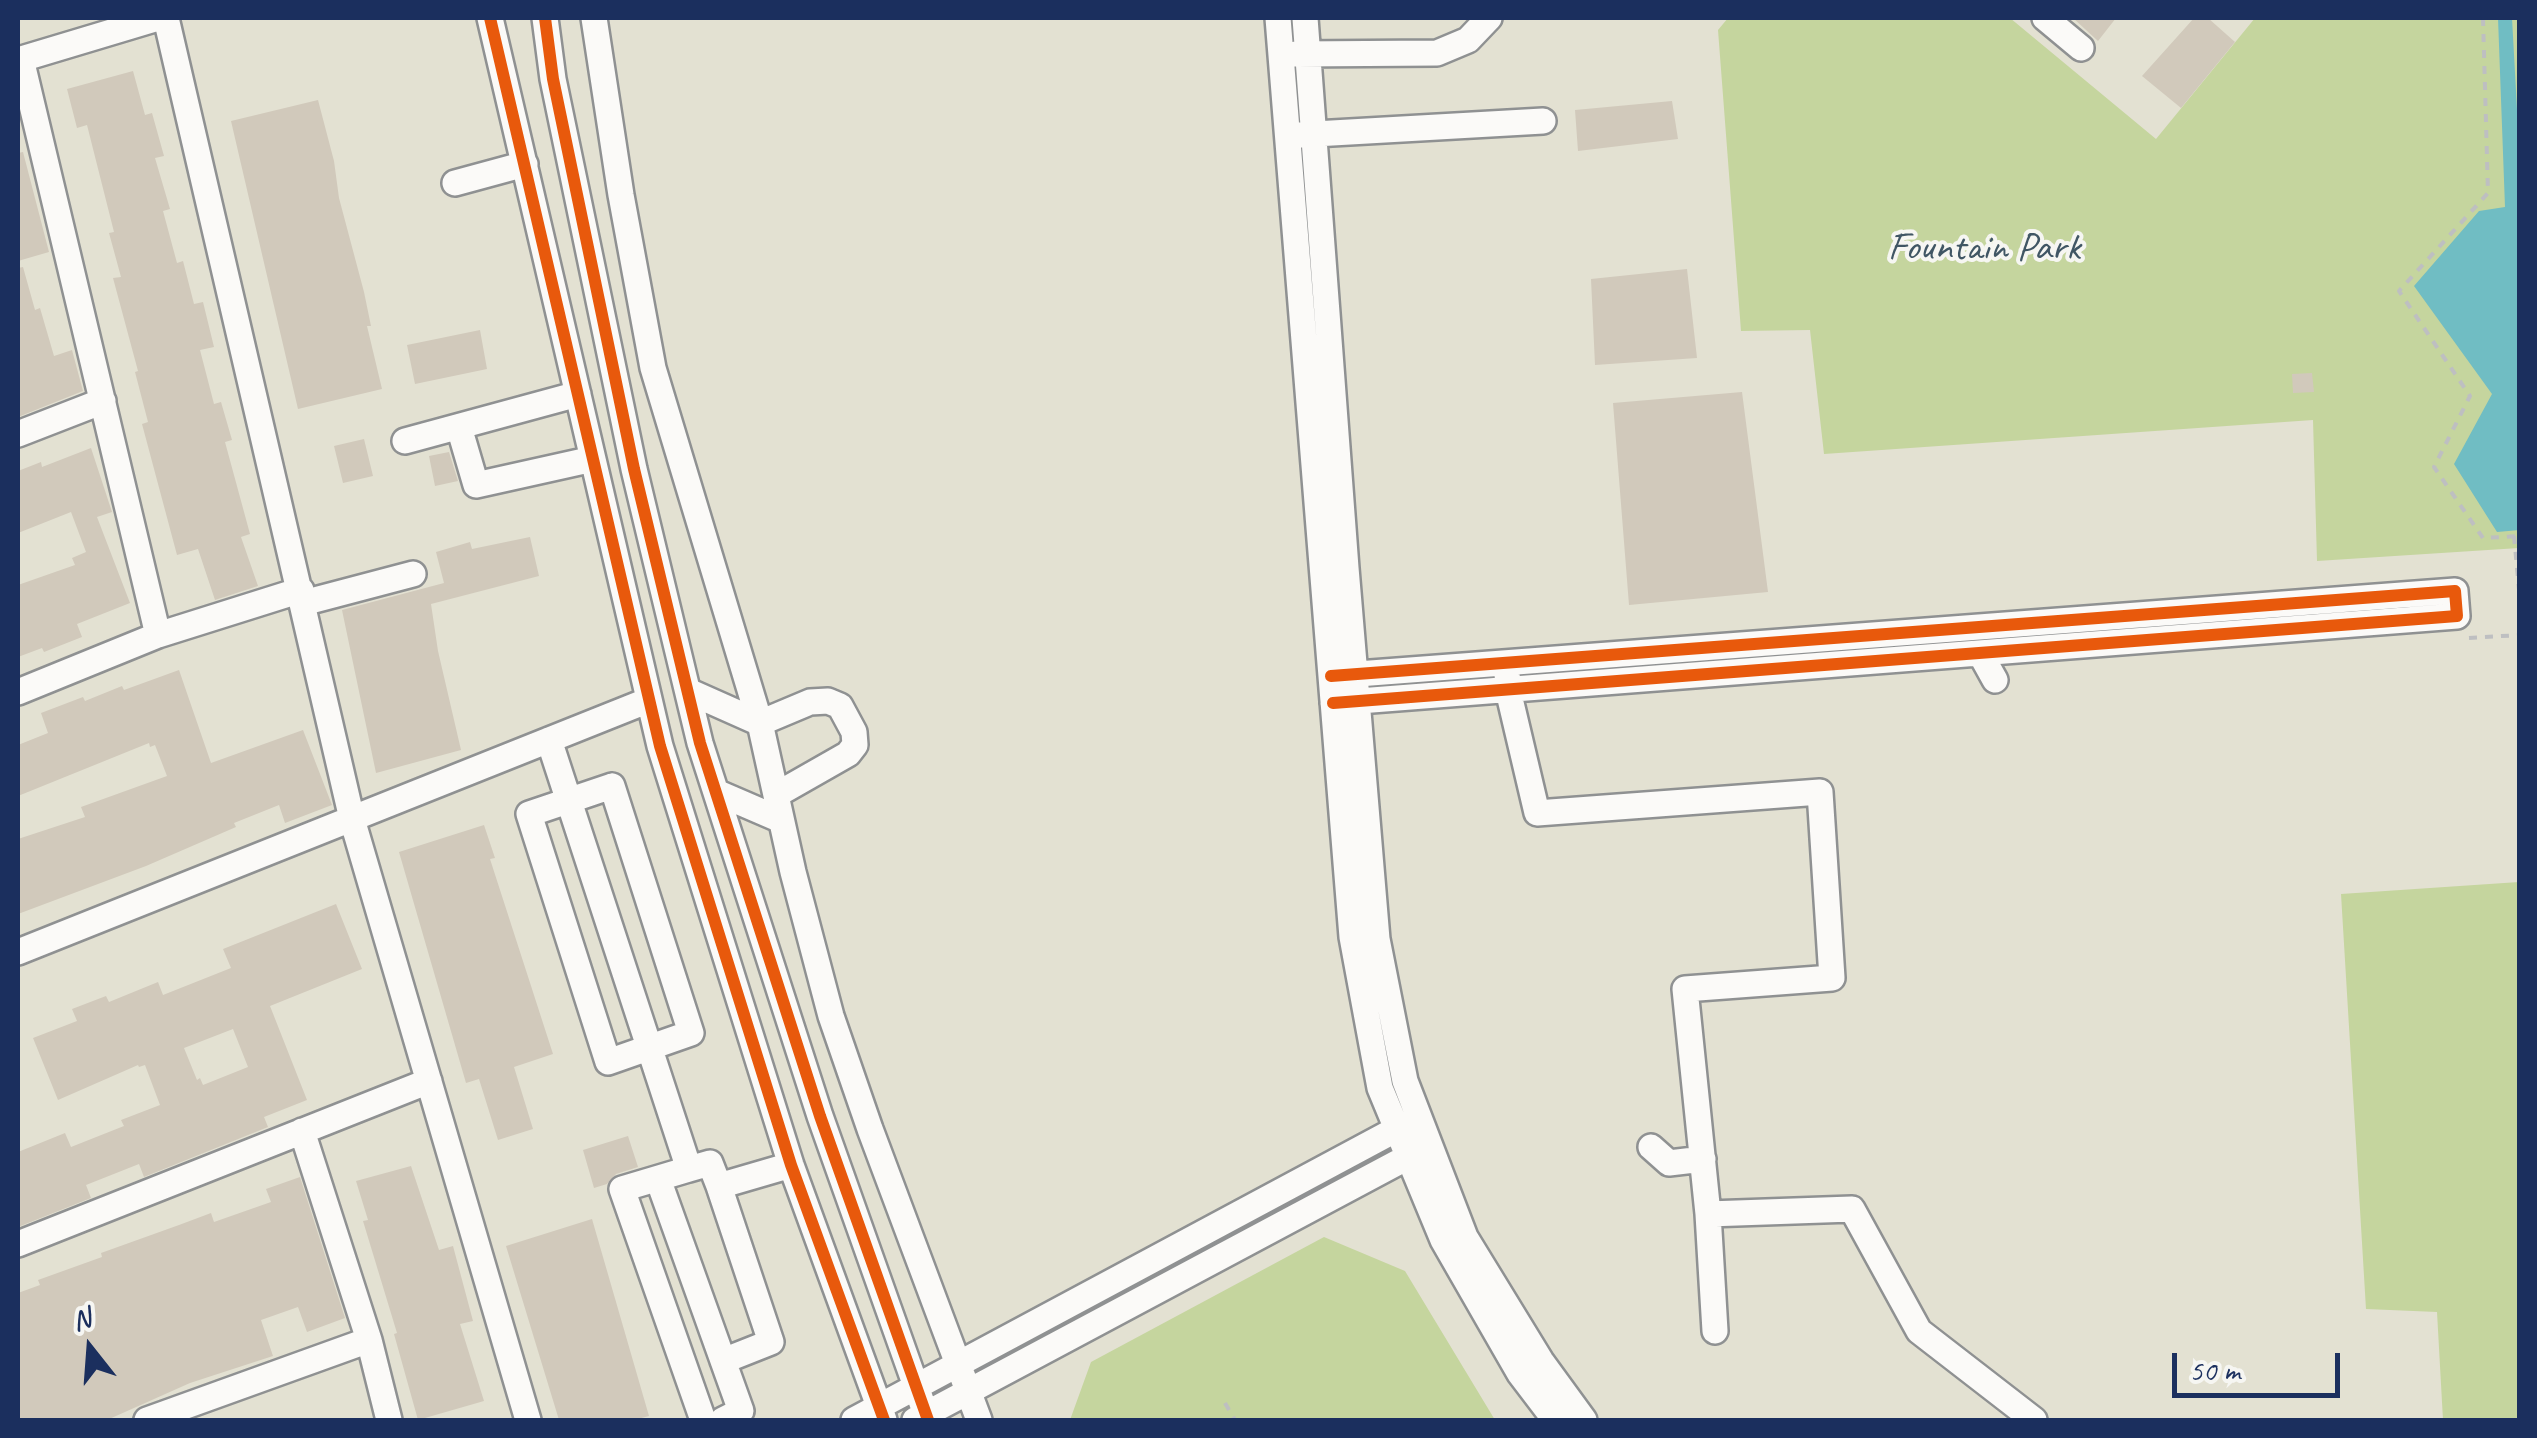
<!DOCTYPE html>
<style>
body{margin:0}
#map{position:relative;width:2537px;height:1438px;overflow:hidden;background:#e3e1d2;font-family:Caveat,sans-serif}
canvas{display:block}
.frame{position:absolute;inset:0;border:20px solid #1b2f5e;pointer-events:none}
.north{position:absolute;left:40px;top:1298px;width:100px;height:100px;-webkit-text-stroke:8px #f6f6f2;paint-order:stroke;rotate:343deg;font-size:28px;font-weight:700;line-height:40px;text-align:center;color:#1b2f5e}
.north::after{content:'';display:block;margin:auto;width:35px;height:45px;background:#1b2f5e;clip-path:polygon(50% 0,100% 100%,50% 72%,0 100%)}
.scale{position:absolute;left:2172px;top:1353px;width:168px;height:45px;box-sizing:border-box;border:5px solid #1b2f5e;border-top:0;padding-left:12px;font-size:30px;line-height:35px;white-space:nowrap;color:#1b2f5e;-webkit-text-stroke:8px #f6f6f2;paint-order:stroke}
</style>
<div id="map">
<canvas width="2537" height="1438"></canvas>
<div class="frame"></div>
<div class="north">N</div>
<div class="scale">50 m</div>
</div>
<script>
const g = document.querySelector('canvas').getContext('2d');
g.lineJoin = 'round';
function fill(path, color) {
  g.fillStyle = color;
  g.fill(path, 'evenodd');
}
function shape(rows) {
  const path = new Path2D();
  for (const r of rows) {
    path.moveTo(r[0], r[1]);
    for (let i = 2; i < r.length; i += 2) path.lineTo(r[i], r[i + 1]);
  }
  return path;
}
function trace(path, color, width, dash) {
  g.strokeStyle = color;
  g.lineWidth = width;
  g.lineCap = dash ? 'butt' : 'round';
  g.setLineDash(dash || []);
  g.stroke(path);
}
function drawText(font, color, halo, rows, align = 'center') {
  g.font = font + ' Caveat,sans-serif';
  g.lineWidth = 8;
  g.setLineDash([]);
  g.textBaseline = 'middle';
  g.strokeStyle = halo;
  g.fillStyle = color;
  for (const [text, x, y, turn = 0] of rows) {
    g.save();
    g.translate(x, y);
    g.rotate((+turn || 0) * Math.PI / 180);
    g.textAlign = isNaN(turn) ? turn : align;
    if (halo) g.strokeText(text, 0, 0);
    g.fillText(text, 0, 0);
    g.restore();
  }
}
fill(shape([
 [1728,18,2010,18,2156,139,2255,18,2519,18,2519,548,2317,561,2313,420,1824,454,1810,330,1741,331,1718,30],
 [2519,882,2519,1420,2443,1420,2437,1312,2366,1309,2341,894],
 [1324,1237,1405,1271,1495,1420,1070,1420,1091,1362]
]), '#c5d59e');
fill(shape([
 [2498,18,2512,18,2519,146,2520,530,2497,532,2454,464,2492,394,2414,286,2479,211,2505,207]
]), '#70bdc3');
fill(shape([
 [2073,18,2116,18,2098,41],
 [2194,18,2208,18,2235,42,2181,108,2142,76],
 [133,71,145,115,152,113,164,156,155,158,170,209,163,211,177,263,183,261,194,304,203,302,214,347,200,350,214,404,221,402,232,440,225,442,250,534,241,537,258,586,215,600,198,549,177,555,142,424,148,422,135,372,138,371,113,278,121,277,109,233,114,232,87,125,77,128,67,89],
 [318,100,334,161,339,198,364,292,371,326,367,326,382,389,298,409,231,121],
 [1672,101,1678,139,1578,151,1575,110],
 [23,152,49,252,18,261,18,153],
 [23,267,35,310,40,308,54,356,72,350,83,391,18,417,18,268],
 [1687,269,1697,358,1595,365,1591,279],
 [480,330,487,369,415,384,407,345],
 [2312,373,2314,392,2293,393,2292,374],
 [1742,392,1768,592,1629,605,1613,403],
 [364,439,373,476,343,483,334,446],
 [91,448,112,512,97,517,130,603,77,624,82,637,44,652,42,648,18,657,18,585,75,565,72,558,86,552,71,512,18,533,18,471,41,462,42,467],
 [449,452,458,481,435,486,429,456],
 [530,537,539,576,431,604,438,651,461,750,376,773,342,610,444,583,436,552,470,542,472,549],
 [179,670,211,763,303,730,332,805,285,823,279,805,234,823,236,827,146,866,18,914,18,839,85,817,81,807,167,776,155,745,150,747,149,743,18,796,18,745,48,733,41,713,83,697,85,701,122,686,124,690],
 [484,825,495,858,490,859,553,1054,514,1067,533,1129,498,1140,479,1079,466,1083,399,852],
 [336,904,362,969,270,1006,307,1100,264,1117,268,1127,144,1177,139,1164,86,1185,91,1198,18,1227,18,1152,65,1133,71,1147,124,1126,121,1120,160,1105,145,1065,139,1067,138,1065,58,1100,33,1038,77,1021,72,1009,106,996,109,1002,158,982,163,995,231,968,223,949],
 [233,1029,248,1067,203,1085,200,1078,197,1080,184,1048],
 [628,1136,638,1167,616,1174,607,1184,594,1188,583,1150],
 [411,1166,439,1250,453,1246,473,1321,460,1324,484,1401,418,1420,394,1334,397,1333,363,1221,368,1220,356,1181],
 [300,1177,345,1318,307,1332,298,1307,261,1320,273,1356,190,1383,107,1420,18,1420,18,1293,40,1285,38,1280,102,1257,101,1253,179,1225,211,1213,214,1222,271,1202,266,1189],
 [592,1219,649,1416,634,1420,559,1420,506,1246]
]), '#d1c9bb');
const minor = shape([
 [166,18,352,819,528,1420],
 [490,18,660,746,791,1165,884,1420],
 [545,18,553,79,634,469,700,743,820,1116,928,1420],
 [594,18,621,195,653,368,760,723,793,872,831,1016,870,1129,979,1420],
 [1278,18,1352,937,1380,1088,1443,1240,1520,1374,1555,1420],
 [1305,18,1346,568,1377,939,1405,1081,1465,1237,1541,1361,1584,1420],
 [2045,18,2081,48],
 [1296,54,1437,53,1468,40,1489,18],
 [21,59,158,635],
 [18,60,158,18],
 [1297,135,1543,121],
 [455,183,525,164],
 [459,427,476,485,593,459],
 [18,434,103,401],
 [405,441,578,394],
 [303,603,413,574],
 [1980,653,1995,680],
 [1507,673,1508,690,1537,813,1820,792,1832,978,1685,989,1708,1214,1852,1209,1919,1331,2034,1420],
 [1331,676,2455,591,2457,616,1333,703],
 [688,691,760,723,810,702,828,701,840,706,854,732,855,745,848,754,776,795],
 [18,692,158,635,301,590],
 [549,740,689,1169,710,1163,719,1186,791,1165],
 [612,786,691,1033,608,1062,529,814,612,786],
 [716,792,781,820],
 [18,952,649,700],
 [302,1131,369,1340,389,1420],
 [1651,1147,1669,1163,1703,1159],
 [689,1169,622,1189,703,1420],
 [658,1179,741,1411,723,1420],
 [719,1186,771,1342,723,1361],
 [1708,1214,1715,1331],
 [18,1244,429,1081],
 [147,1420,369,1340],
 [854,1420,1410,1122],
 [915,1420,1421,1150]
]);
trace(minor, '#8f9192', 30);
trace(shape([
 [2483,18,2488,193,2399,291,2470,396,2434,467,2483,538,2520,536],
 [2514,536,2520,600],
 [2469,638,2520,635],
 [1225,1403,1235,1420]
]), '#bebfc1', 4, [8, 8]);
trace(minor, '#fbfaf8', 25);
trace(shape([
 [490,18,660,746,791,1165,884,1420],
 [545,18,553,79,634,469,700,743,820,1116,928,1420],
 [1331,676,2455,591,2457,616,1333,703]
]), '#e8590c', 12);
drawText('40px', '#405664', '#f6f6f2', [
 ["Fountain Park",1984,249]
]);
</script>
